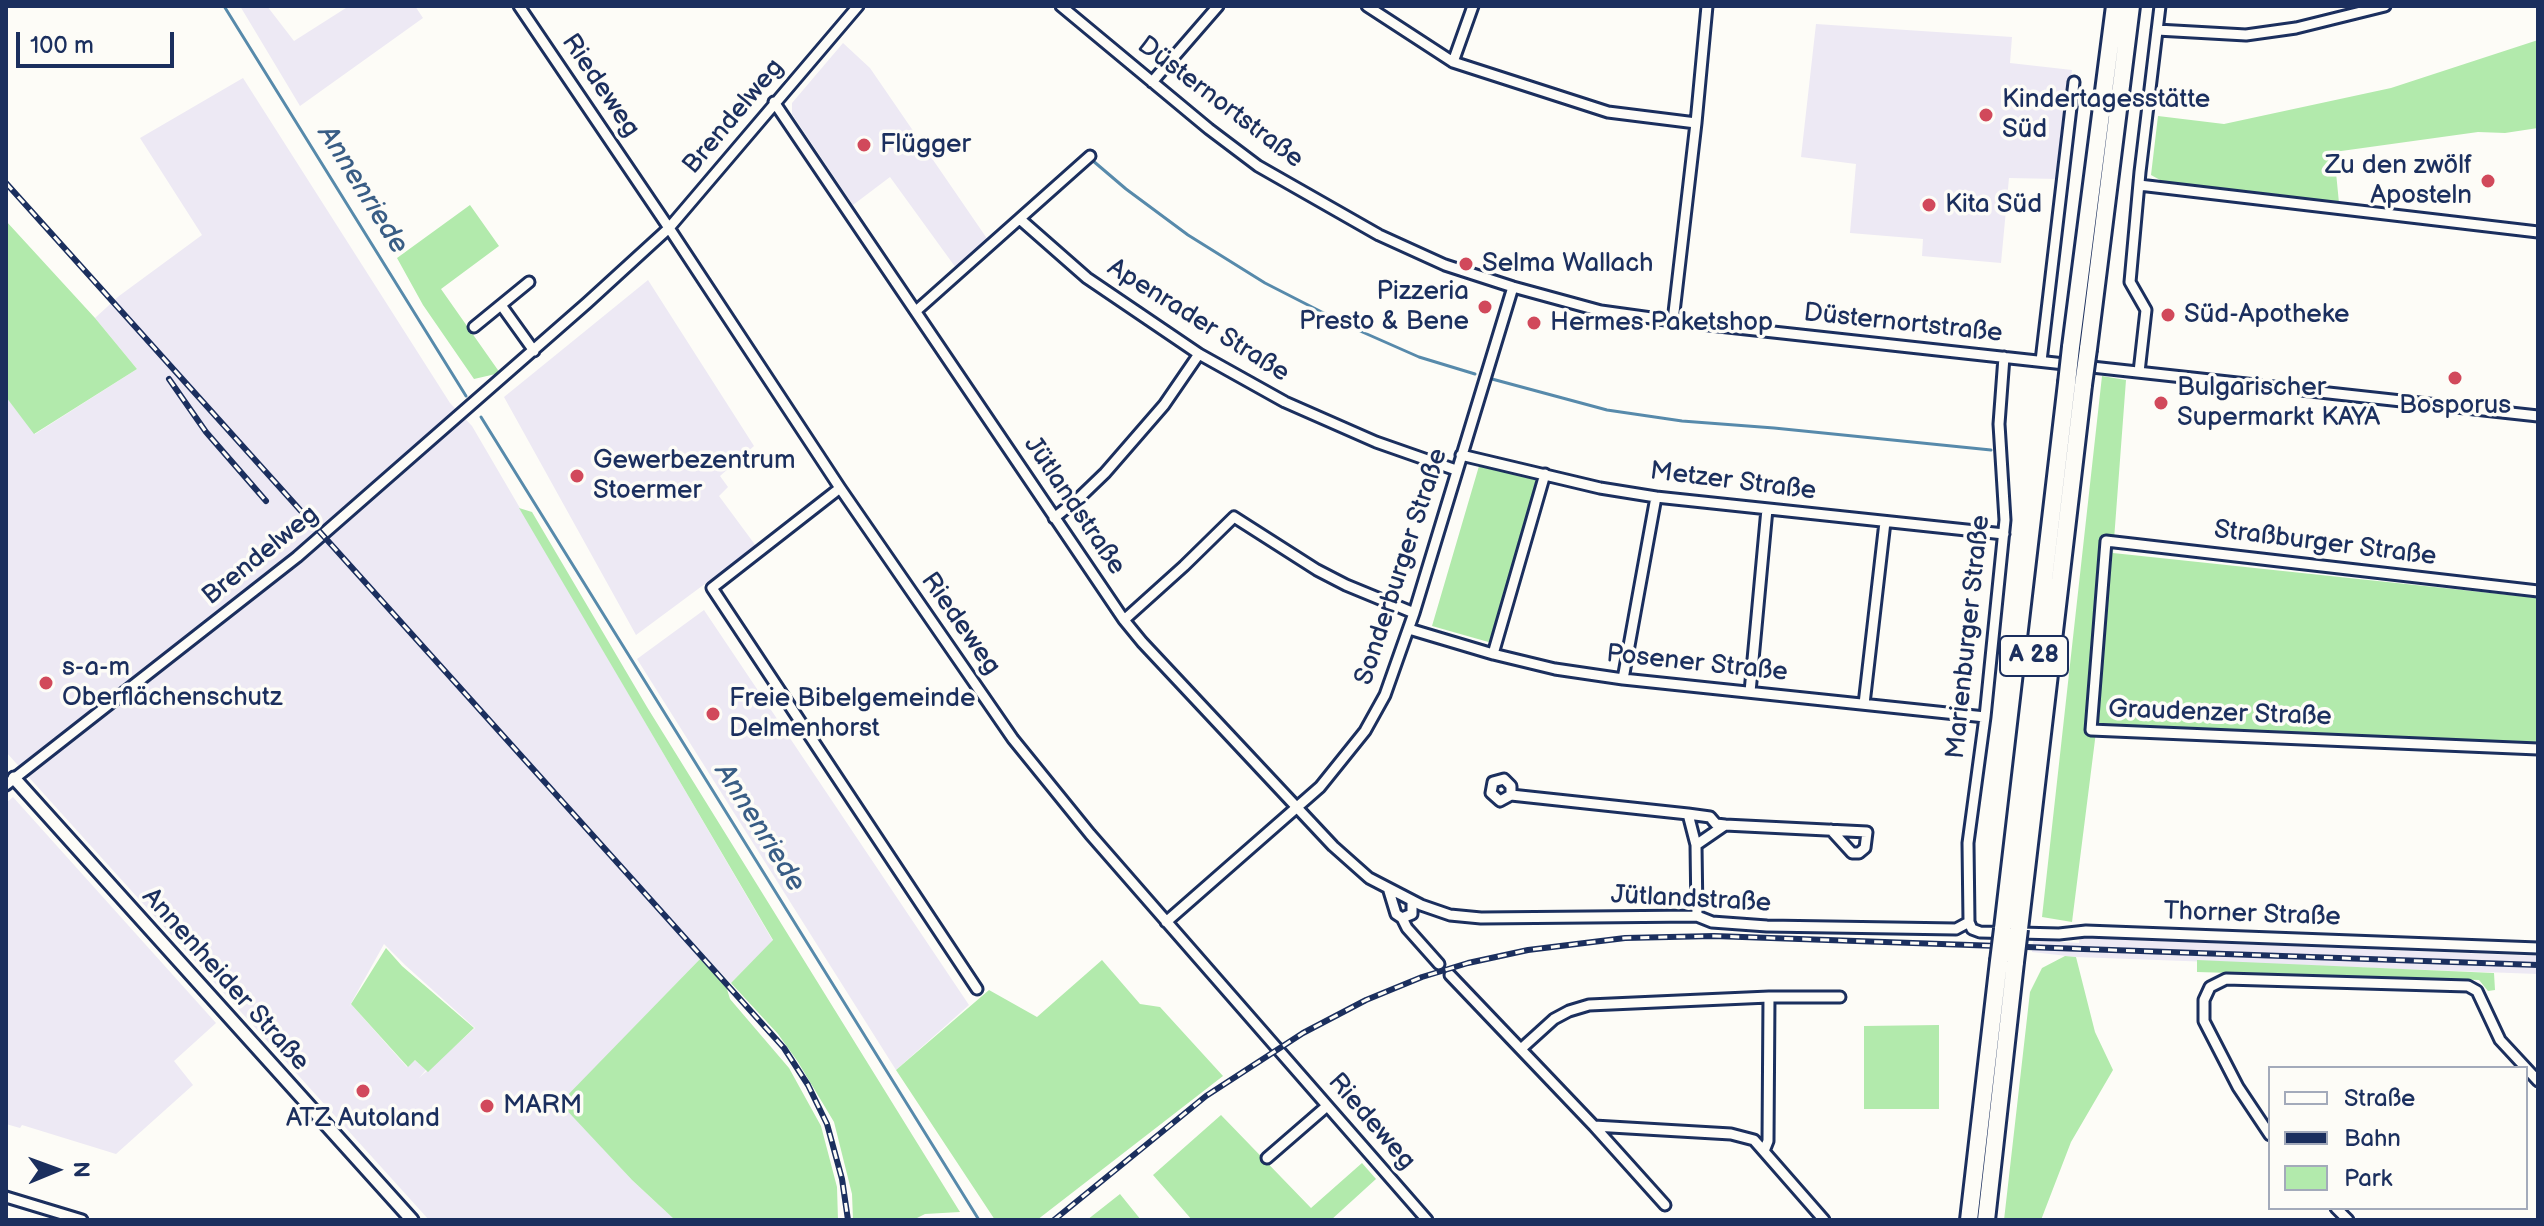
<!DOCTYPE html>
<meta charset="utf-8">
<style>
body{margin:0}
#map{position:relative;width:2544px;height:1226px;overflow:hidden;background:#fdfcf7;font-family:"Balsamiq Sans",sans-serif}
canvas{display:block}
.frame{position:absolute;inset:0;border:8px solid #1b2f5e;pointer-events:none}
.legend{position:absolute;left:2268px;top:1066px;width:260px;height:144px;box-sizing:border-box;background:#fdfcf7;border:2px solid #a3aaba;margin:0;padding:10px 14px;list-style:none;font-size:24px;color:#1b2f5e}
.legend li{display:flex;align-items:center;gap:16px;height:40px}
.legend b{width:40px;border:2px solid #a3aaba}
.north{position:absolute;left:16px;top:1130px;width:80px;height:80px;-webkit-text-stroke:6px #fdfcf7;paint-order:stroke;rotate:89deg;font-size:22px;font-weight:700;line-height:32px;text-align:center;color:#1b2f5e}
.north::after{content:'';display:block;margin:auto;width:28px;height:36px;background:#1b2f5e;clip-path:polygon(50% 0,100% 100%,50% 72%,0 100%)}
.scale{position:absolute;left:16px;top:32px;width:158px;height:36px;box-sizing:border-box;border:4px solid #1b2f5e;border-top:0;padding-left:10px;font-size:24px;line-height:28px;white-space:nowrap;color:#1b2f5e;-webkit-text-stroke:6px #fdfcf7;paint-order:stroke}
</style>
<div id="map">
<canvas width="2544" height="1226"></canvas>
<div class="frame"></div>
<ul class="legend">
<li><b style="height:10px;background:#fdfcf7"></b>Straße</li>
<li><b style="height:10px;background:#1b2f5e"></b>Bahn</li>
<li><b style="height:22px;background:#b2eaac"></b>Park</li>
</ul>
<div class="north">N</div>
<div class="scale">100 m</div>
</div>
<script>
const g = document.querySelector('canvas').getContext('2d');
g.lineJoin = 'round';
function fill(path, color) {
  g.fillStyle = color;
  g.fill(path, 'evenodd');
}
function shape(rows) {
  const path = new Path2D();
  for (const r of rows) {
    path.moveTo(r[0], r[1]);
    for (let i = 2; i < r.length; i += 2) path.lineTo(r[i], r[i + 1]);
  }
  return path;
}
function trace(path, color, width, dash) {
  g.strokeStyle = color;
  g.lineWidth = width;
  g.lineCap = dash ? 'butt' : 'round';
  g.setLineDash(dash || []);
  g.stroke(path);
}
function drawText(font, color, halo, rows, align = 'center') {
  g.font = font + ' "Balsamiq Sans",sans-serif';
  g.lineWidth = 7;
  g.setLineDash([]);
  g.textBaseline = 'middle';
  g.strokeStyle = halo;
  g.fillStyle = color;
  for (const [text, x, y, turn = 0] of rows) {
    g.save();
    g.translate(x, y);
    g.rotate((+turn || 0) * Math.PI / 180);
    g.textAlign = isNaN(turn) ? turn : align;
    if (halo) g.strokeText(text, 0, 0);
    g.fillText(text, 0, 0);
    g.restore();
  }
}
fill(shape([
 [240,6,267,6,294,41,349,6,415,6,423,18,300,106],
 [1816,24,2012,37,2010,63,2072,70,2058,179,2009,178,2001,263,1922,256,1923,239,1850,233,1856,164,1801,157],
 [843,43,870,68,988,240,956,268,890,177,853,205,792,114,792,103],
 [243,78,450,403,472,426,773,941,731,983,655,908,700,959,561,1103,632,1180,675,1220,429,1220,6,752,6,397,35,434,137,369,95,318,119,296,202,235,140,138],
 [384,944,405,965,475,1028,419,1078,426,1070,415,1060,407,1067,351,1004,349,1007],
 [648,280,754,446,720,476,728,487,719,496,756,546,636,635,504,397],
 [704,610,969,1005,896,1070,637,659],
 [13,797,216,1023,174,1061,193,1085,116,1154,22,1125,20,1128,6,1124,6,803],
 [2080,938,2538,956,2538,974,2076,957,2032,952,2033,940,2079,943]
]), '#ede9f4');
fill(shape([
 [2538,40,2538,128,2505,133,2478,132,2334,152,2339,203,2162,181,2151,175,2158,116,2224,124,2391,88],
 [470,205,499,246,441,289,500,373,474,379,423,305,397,258],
 [6,221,95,318,137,369,34,434,6,397],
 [2102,376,2126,380,2113,553,2538,598,2538,743,2097,724,2072,922,2042,917],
 [1479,466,1536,480,1492,643,1432,626],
 [519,508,532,512,647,707,960,1212,925,1214,913,1220,853,1220,852,1194,834,1122,798,1062,778,1034,731,983,773,940],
 [386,948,402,966,474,1028,428,1072,415,1060,408,1067,351,1004],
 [2065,956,2076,957,2095,1032,2113,1070,2071,1142,2041,1220,2004,1220,2030,992,2042,968],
 [700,959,726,986,730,999,789,1068,821,1126,837,1187,838,1220,675,1220,632,1180,560,1103],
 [1102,960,1140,1004,1160,1007,1223,1076,1037,1220,995,1220,896,1070,989,990,1037,1017],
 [2197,960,2494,973,2495,990,2488,991,2479,980,2197,972],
 [1939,1025,1939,1109,1864,1109,1864,1026],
 [1221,1115,1311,1208,1362,1163,1376,1179,1331,1220,1192,1220,1153,1175],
 [1120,1194,1141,1220,1087,1220]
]), '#b2eaac');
trace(shape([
 [224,6,466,396],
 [1092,160,1126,189,1188,235,1265,283,1351,327,1419,357,1475,374],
 [1492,379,1607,410,1682,421,1774,428,1991,450],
 [481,417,979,1220]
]), '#578aab', 3);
const minor = shape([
 [519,6,669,228,840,488,1013,739,1090,834,1427,1220],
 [1061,6,1209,129,1258,166,1379,235,1445,265,1513,287,1601,311,1673,321,2538,416],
 [1367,6,1453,62,1608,112,1696,123],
 [2157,30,2246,35,2296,28,2385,6],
 [1453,62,1473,6],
 [1152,82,1218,6],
 [774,102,1124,620,1142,642,1333,846,1369,878,1421,905,1450,915,1481,918,1697,916,1712,922,1767,926,1956,929,1969,922],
 [2139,185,2538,232],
 [1021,220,1087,278,1199,354,1285,402,1376,442,1456,470],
 [501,305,534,351],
 [916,311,1090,156],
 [1673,321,1696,123,1707,6],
 [474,327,529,282],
 [2041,361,2074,82],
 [2139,372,2146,310,2130,282,2140,172,2160,6],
 [1461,455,1600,488,1656,497,2004,534],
 [840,488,712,588,977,989],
 [1054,518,1078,499,1105,473,1164,405,1199,354],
 [2538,591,2106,541,2091,730,2538,749],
 [1124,620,1184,566,1234,517,1317,570,1346,585,1414,613],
 [1409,629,1493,654,1555,669,1623,679,1985,717],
 [1493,654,1545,474],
 [1623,679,1656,497],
 [1750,692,1767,509],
 [1864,704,1885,522],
 [6,785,297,557,587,303,669,228,858,6],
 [1511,795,1511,786,1504,779,1493,782,1491,793,1500,801,1511,795,1688,814,1696,845],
 [1688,814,1710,817,1716,824,1725,825],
 [1389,891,1396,914,1402,918,1412,914,1412,901],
 [1697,916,1696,845,1725,825,1867,832,1865,848,1859,853,1852,853,1831,830],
 [1402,918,1407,928,1439,964],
 [1166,922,1320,787,1365,731,1385,695,1414,613,1513,287],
 [1969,922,1972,929,1980,932,2059,934,2086,931,2538,948],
 [1969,922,1968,843,1985,717,2005,520,1999,424,2004,357],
 [1450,975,1594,1126,1731,1134,1754,1140,1824,1220],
 [1522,1048,1554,1019,1569,1011,1589,1005,1769,997,1840,997],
 [2526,1068,2538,1081],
 [1594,1126,1665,1205],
 [2270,1135,2238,1087,2204,1021,2204,1000,2210,987,2226,979,2468,986,2477,991,2500,1040,2526,1068],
 [1764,1151,1768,1141,1769,997],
 [1267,1158,1327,1106],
 [6,1197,82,1220],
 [2336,1208,2348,1220]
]);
const tertiary = shape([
 [14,778,412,1220]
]);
const motorway = shape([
 [2071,347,2115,6],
 [2088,349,2131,6],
 [2003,929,2067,383],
 [2019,929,2083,385],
 [1969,1220,1999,961],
 [1986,1220,2015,962]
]);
trace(minor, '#1b2f5e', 15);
trace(tertiary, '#1b2f5e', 17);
trace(motorway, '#1b2f5e', 22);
trace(minor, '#fdfcf7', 9);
trace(tertiary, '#fdfcf7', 11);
trace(motorway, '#fdfcf7', 16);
const rail = shape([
 [6,183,784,1048,808,1085,827,1124,842,1179,848,1220],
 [169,379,206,432,266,501],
 [1054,1220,1206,1096,1303,1033,1366,1000,1422,977,1468,963,1528,950,1625,938,1714,936,2538,965]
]);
trace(rail, '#1b2f5e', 6);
trace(rail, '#fdfcf7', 3, [9]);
const motorwayBridge = shape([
 [2067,383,2071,347],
 [2083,385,2088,349],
 [1999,961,2003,929],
 [2015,962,2019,929]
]);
trace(motorwayBridge, '#1b2f5e', 22, []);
trace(motorwayBridge, '#fdfcf7', 16);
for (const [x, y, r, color] of [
 [1986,115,8,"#d1495b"],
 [864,145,8,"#d1495b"],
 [2488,181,8,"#d1495b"],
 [1929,205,8,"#d1495b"],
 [1466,264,8,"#d1495b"],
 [1485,307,8,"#d1495b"],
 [2168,315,8,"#d1495b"],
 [1534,323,8,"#d1495b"],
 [2455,378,8,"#d1495b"],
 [2161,403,8,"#d1495b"],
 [577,476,8,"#d1495b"],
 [46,683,8,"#d1495b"],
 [713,714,8,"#d1495b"],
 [363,1091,8,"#d1495b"],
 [487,1106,8,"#d1495b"]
]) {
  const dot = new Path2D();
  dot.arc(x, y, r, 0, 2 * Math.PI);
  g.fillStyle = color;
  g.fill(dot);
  trace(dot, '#fdfcf7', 3);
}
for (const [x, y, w] of [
 [2034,656,68]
]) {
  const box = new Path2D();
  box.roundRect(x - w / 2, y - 20, w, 40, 6);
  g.fillStyle = '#fdfcf7';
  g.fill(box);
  trace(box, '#1b2f5e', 2);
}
drawText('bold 24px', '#1b2f5e', null, [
 ["A 28",2034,656]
]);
drawText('26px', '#1b2f5e', '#fdfcf7', [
 ["Riedeweg",600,86,56],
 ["Düsternortstraße",1220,103,37],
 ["Brendelweg",734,117,-50],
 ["Apenrader Straße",1198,321,32],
 ["Düsternortstraße",1903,324,6],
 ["Metzer Straße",1733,482,7],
 ["Jütlandstraße",1074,506,56],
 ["Straßburger Straße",2325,544,7],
 ["Brendelweg",261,556,-39],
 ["Sonderburger Straße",1402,567,-72],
 ["Riedeweg",960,624,55],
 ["Marienburger Straße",1969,637,-84],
 ["Posener Straße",1697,664,6],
 ["Graudenzer Straße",2220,714,2],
 ["Jütlandstraße",1691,900,3],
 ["Thorner Straße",2252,915,2],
 ["Annenheider Straße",225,980,48],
 ["Riedeweg",1371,1122,49]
]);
drawText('26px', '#1b2f5e', '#fdfcf7', [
 ["Kindertagesstätte",2002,100],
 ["Süd",2002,130],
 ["Flügger",880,145],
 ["Zu den zwölf",2472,166,"right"],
 ["Aposteln",2472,196,"right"],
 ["Kita Süd",1945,205],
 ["Selma Wallach",1482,264],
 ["Pizzeria",1469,292,"right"],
 ["Presto & Bene",1469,322,"right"],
 ["Süd-Apotheke",2184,315],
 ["Hermes Paketshop",1550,323],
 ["Bulgarischer",2177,388],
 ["Supermarkt KAYA",2177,418],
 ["Bosporus",2455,406,"center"],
 ["Gewerbezentrum",593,461],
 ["Stoermer",593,491],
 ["s-a-m",62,668],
 ["Oberflächenschutz",62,698],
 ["Freie Bibelgemeinde",729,699],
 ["Delmenhorst",729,729],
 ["MARM",503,1106],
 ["ATZ Autoland",363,1119,"center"]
], 'left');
drawText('italic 28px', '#395d85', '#fdfcf7', [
 ["Annenriede",362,190,58],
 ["Annenriede",759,828,58]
]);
</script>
